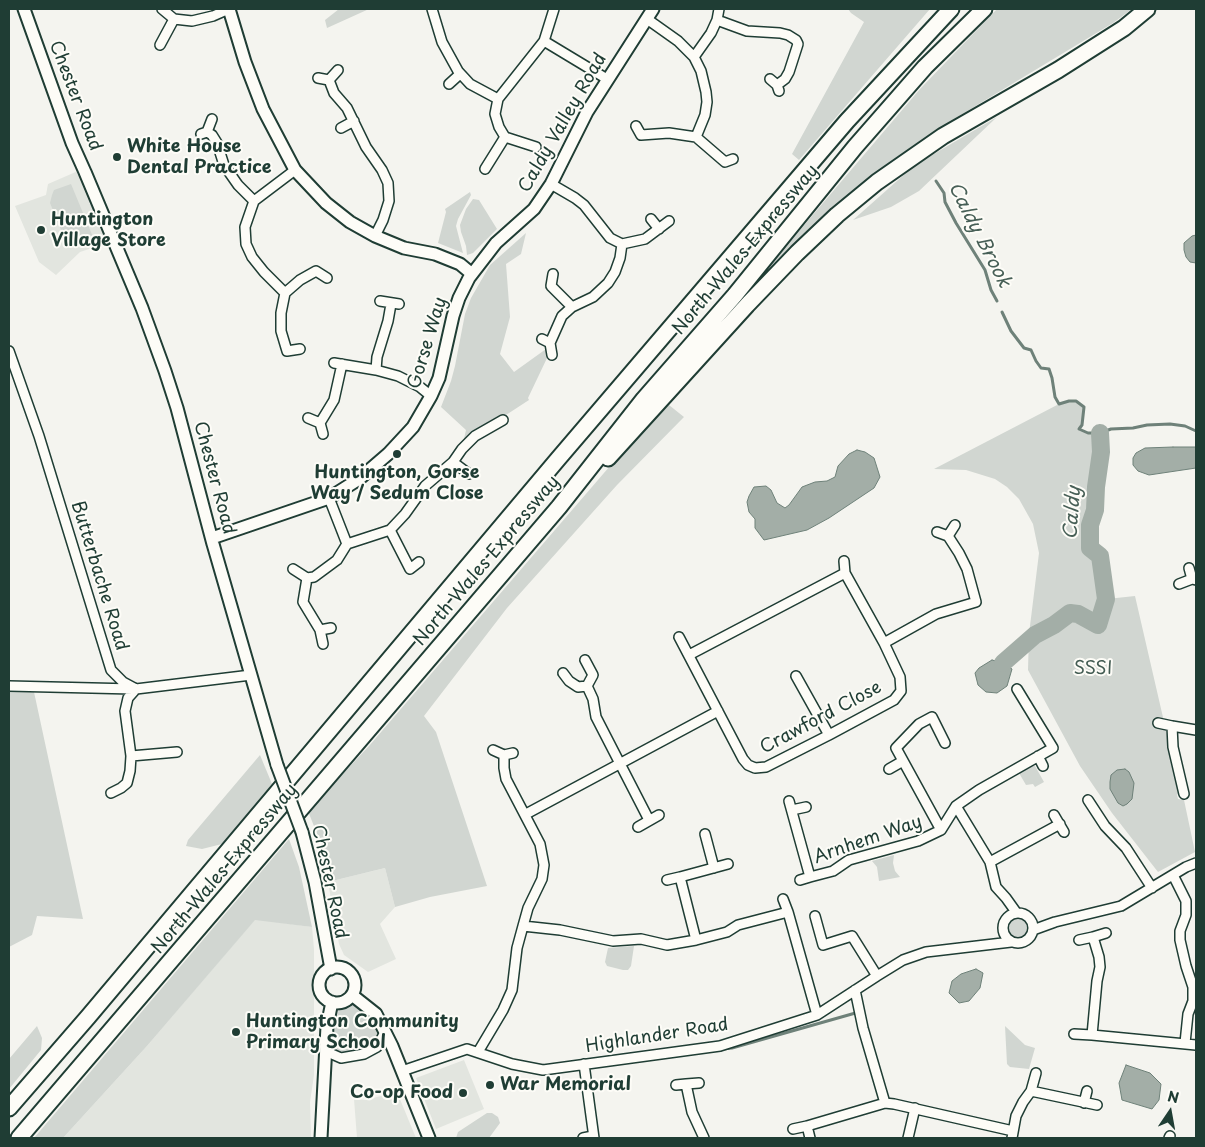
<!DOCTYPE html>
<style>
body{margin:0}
#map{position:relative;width:1205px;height:1147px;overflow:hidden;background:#f4f4ef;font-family:"Playpen Sans",sans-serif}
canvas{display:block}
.frame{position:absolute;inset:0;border:10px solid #1f3d34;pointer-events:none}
.north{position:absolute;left:1145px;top:1087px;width:50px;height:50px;-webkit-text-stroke:4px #fdfcf7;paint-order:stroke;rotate:12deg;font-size:14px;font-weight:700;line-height:20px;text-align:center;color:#1f3d34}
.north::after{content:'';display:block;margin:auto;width:18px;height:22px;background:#1f3d34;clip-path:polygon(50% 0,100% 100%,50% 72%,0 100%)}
</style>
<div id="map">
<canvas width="1205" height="1147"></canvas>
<div class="frame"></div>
<div class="north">N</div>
</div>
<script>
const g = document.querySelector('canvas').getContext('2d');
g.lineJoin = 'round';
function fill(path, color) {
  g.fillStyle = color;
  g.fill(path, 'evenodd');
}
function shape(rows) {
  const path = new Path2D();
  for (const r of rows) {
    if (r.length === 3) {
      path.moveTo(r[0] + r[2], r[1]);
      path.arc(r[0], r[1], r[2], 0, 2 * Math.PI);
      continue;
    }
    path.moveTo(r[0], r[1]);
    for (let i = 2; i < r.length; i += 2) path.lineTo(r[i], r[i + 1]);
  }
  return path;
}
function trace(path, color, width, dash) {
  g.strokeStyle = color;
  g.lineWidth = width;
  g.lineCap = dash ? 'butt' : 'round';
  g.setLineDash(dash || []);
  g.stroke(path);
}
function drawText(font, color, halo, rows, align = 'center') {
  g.font = font + ' "Playpen Sans",sans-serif';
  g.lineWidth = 4;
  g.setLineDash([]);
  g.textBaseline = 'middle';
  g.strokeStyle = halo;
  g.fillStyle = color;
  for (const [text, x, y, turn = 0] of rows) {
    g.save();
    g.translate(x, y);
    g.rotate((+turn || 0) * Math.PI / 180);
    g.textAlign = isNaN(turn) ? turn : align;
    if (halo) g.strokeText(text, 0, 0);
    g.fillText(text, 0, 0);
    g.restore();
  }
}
fill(shape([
 [78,171,107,243,80,252,56,275,39,262,15,206,46,195,48,184],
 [385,868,395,907,380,924,396,959,368,972,344,955,339,944,328,882],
 [255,919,312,927,314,949,314,1075,310,1102,311,1138,63,1138,147,1046],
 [464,1060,484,1109,436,1129,416,1078],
 [397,1092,416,1138,357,1138,354,1099,365,1100]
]), '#e2e5df');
fill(shape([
 [339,9,369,9,327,28,325,20],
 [848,9,930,9,799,160,792,154,864,22,851,13],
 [997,9,1132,9,1113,23,954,119,882,168,754,284,920,89],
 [997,117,919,191,891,207,853,220,915,165],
 [71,184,93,237,76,243,69,242,64,237,50,203,52,195,54,190],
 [470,192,471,195,458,219,456,226,463,253,438,243,446,212,445,209],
 [473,199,479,200,497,229,473,253,467,255,466,246,461,232,460,225,466,209],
 [526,233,521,254,506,264,510,317,500,354,514,372,546,349,548,356,528,398,529,400,463,443,466,430,441,407,451,381,455,366,465,314,471,298,490,265],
 [1069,401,1076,401,1084,407,1082,425,1079,429,1088,433,1100,433,1101,452,1096,487,1095,510,1090,525,1090,548,1100,556,1107,599,1135,596,1180,791,1177,795,1178,799,1184,800,1195,852,1158,872,1112,813,1080,766,1028,670,1029,634,1039,553,1033,524,1019,499,1007,487,995,479,966,470,934,469,1059,404],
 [1070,613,1035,638,1029,634],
 [669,405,684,417,617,485,507,608,424,716,436,732,487,886,430,897,395,907,385,868,332,881,325,854,308,811,369,746,616,459],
 [9,690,34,692,83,919,37,916,32,935,9,947],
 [260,755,272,784,222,844,202,849,186,846,188,840],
 [1033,766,1035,766,1044,782,1035,787,1033,784,1026,785,1019,773],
 [289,839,299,867,312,927,255,920,147,1046,63,1138,34,1138],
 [894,855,893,863,895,871,900,877,879,881,877,867,872,861],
 [1018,928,9],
 [634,946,631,966,628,970,623,970,607,966,605,962,608,948],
 [351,1004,366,1012,373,1020,378,1028,379,1036,376,1044,371,1048,342,1054,336,1052,333,1047,334,1026,339,1009],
 [37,1026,42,1038,41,1050,9,1089,9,1059],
 [1005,1026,1025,1045,1035,1048,1029,1069,1010,1067,1007,1064],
 [487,1113,492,1113,498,1117,500,1123,489,1138,456,1138,458,1132]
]), '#d1d6d1');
const water = shape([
 [1196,235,1196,263,1190,262,1186,257,1184,250,1184,243,1192,236,1196,235],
 [1173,447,1196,447,1196,468,1149,475,1138,471,1133,465,1133,458,1136,453,1145,448,1173,447],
 [857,450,865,452,874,458,880,477,874,488,829,518,807,530,764,540,755,528,755,519,749,512,747,502,749,496,754,487,766,486,771,490,777,503,785,508,789,505,802,487,815,482,827,481,835,477,838,466,849,454,857,450],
 [992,660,1003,663,1012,669,1007,686,997,693,986,692,978,685,975,673,979,668,992,660],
 [1125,769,1129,772,1134,783,1132,799,1127,804,1123,806,1118,803,1110,789,1110,782,1111,775,1117,770,1125,769],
 [976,969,983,973,980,988,969,1001,959,1003,949,993,952,981,961,974,976,969],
 [1126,1065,1150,1073,1161,1084,1159,1100,1152,1109,1122,1100,1119,1083,1126,1065]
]);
fill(water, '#a3aea7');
trace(water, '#6e8179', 1);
trace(shape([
 [936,181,944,193,945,202,956,223,985,270,991,290,997,301],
 [1002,312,1011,331,1024,348,1031,350,1036,361,1041,368,1049,369,1052,378,1055,397,1059,404,1069,401,1076,401,1084,407,1082,425,1079,429,1088,433,1100,433,1111,429,1133,428,1147,425,1170,424,1185,426,1196,431],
 [723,1049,732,1048,859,1012]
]), '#6e8179', 3);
trace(shape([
 [1003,663,1035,635,1054,625,1070,613,1078,614,1098,625,1106,599,1100,556,1090,548,1090,525,1095,510,1096,487,1101,452,1100,433]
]), '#a3aea7', 18);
const street = shape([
 [162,9,174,19,192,21,213,16,229,9],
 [432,9,442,42,458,71,470,84,498,99,544,41],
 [554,9,544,41,607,79],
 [647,19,678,41,694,57,701,71,706,92,707,102,705,115,696,137,725,162,733,159],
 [717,20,747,31,780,33,788,35,796,40,798,44,789,72,785,79,777,85],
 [160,45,174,19],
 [694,57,711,33,717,20,719,9],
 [338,70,329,80,334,93,347,108,366,147,382,170,388,183,389,201,383,220,375,236],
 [318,78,329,80],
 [770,79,777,85,779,91],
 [449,84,460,74],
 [498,99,495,114,499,127,505,137,536,147],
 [636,126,641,135,669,133,696,137],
 [341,128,354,121],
 [207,132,212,119],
 [201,134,207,132,212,135,217,143,224,165,238,185,254,201],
 [485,169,505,137],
 [295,170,254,201,245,227,246,244,252,257,264,272,285,293,300,280,316,271,327,278],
 [551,184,575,198,584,205,610,238,622,244,645,239,669,221],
 [651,219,659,229],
 [553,274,551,286,572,307,593,297,608,283,615,272,620,258,622,244],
 [285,293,281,313,281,331,287,351,300,349],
 [380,301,399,304],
 [542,339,550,343,562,316,572,307],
 [550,343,552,355],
 [9,351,39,436,111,670,123,682,136,689,251,675],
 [334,363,376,370,398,376,420,387,431,396],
 [376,370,377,357,388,321,391,304],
 [308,418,320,423],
 [323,434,320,423,334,400,342,364],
 [453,462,462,449,475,436,503,420],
 [390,530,410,569,419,562],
 [948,536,955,525],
 [347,544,390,530,405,514,425,486,453,462,469,474],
 [844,561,845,573],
 [1189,568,1192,579,1196,580],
 [293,569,307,578,314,577,337,560,347,544,329,498],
 [307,578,303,602,320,630,323,644],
 [1179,584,1192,579],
 [320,630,331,628],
 [679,637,743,759,748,765,755,768,766,767,829,735,894,700,901,691,900,677,884,643,845,573,689,655],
 [884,643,936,614,976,602,967,569,959,553,948,536,937,532],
 [563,673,569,681,578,687,587,686,593,675,585,660],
 [796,676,829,735],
 [9,686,133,689],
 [587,686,593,699,596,717,649,820],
 [136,689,128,698,125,711,131,756,177,752],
 [1158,723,1172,726],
 [493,750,504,755],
 [1038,756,1043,766],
 [889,769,903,761],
 [111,793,121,788,127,783,130,771,131,756],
 [1184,794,1173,747,1172,726,1196,730],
 [1088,800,1105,826,1126,848,1152,888],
 [789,801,810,877,800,880],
 [956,806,990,862,996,887,1006,898,1016,912],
 [792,810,806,807],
 [526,814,718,711],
 [1054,815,1064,832],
 [638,827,659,815],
 [941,830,896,748,919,724,932,717,945,743],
 [705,834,714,868],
 [990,862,1060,824],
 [1173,875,1186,901,1186,915,1180,931,1180,940,1186,966,1193,987,1193,1001,1188,1014,1185,1043],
 [810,877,833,871,849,860,918,841,941,830,956,806,979,790,1053,748,1017,689],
 [667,880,680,877],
 [783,899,788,912],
 [1018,928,15],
 [815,916,823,945,852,936,877,976],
 [523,926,560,930,613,941,641,939,667,945,696,940,727,932,738,925,788,912,817,1015],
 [1033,930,1055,922,1121,906,1186,867,1196,863],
 [1093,937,1106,933],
 [696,940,680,877,728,864],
 [1079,940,1093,937,1099,957,1100,967,1097,981,1092,1035,1196,1045],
 [855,990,863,1028,885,1103],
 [1074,1034,1092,1035],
 [325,1051,341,1058,364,1054,377,1047,385,1032],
 [478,1052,503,1010,512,990,517,948,523,926,528,908,542,879,544,865,540,844,506,779,504,768,504,755,513,753],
 [584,1064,594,1138],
 [402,1071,467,1049,512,1064,543,1070,720,1046,817,1015,877,976,903,960,926,952,1011,942],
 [699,1083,686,1084,692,1112,704,1138],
 [676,1085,686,1084],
 [1031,1091,1097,1105],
 [1084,1103,1087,1091],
 [793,1129,807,1126],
 [583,1138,593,1136],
 [810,1138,807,1126,885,1103,894,1104,1013,1131],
 [908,1138,915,1108],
 [1012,1138,1016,1116,1023,1102,1031,1091,1036,1073],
 [1169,1138,1170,1136]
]);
const secondary = shape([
 [24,9,72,143,85,172,142,308,165,371,177,408,213,544,277,765],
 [229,9,245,62,263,109,295,170,326,203,350,222,375,236,404,248,435,254,460,264,472,274],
 [212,538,329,498,359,479,388,454,413,427,431,396,439,378,453,316,459,298,469,278,496,243,534,209,551,184,587,112,653,9],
 [302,832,315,882,331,969],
 [337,985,18],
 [352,995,376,1014,392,1046,429,1138],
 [321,1138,327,1026,332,1002]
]);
const highway = shape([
 [608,458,747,305,797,253,837,215,877,182,943,136,1058,70,1124,28,1147,9],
 [9,1108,88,1017,558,459,847,121,951,9],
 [19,1138,559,507,644,399,735,295,855,147,925,67,984,9]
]);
trace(street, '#1f3d34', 12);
trace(secondary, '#1f3d34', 15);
trace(highway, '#1f3d34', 19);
trace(street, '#fdfcf7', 9);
trace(secondary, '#fdfcf7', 11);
trace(highway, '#fdfcf7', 15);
const secondaryBridge = shape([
 [277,765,302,832]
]);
trace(secondaryBridge, '#1f3d34', 15, []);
trace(secondaryBridge, '#fdfcf7', 11);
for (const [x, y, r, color] of [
 [117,157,5,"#1f3d34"],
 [41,230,5,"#1f3d34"],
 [397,454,5,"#1f3d34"],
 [236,1032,5,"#1f3d34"],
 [490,1085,5,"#1f3d34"],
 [463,1093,5,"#1f3d34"]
]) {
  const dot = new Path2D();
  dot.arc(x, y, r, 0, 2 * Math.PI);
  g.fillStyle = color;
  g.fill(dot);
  trace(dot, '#fdfcf7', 2);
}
drawText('18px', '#1f3d34', '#fdfcf7', [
 ["Chester Road",75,96,69],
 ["Caldy Valley Road",563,123,-60],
 ["North Wales Expressway",746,250,-50],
 ["Gorse Way",428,343,-73],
 ["Chester Road",214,478,75],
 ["North Wales Expressway",487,561,-50],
 ["Butterbache Road",99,576,73],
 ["Crawford Close",821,718,-28],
 ["Arnhem Way",868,840,-19],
 ["North Wales Expressway",225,869,-50],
 ["Chester Road",329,882,78],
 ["Highlander Road",657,1036,-9]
]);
drawText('bold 18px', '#1f3d34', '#fdfcf7', [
 ["White House",127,147],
 ["Dental Practice",127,168],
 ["Huntington",51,220],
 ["Village Store",51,241],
 ["Huntington, Gorse",397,473,"center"],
 ["Way / Sedum Close",397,494,"center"],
 ["Huntington Community",246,1022],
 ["Primary School",246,1043],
 ["War Memorial",500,1085],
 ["Co-op Food",453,1093,"right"]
], 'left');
drawText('18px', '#435c53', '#fdfcf7', [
 ["SSSI",1093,669]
]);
drawText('italic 19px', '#475f56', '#fdfcf7', [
 ["Caldy Brook",979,235,63],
 ["Caldy",1073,513,-86]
]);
</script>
